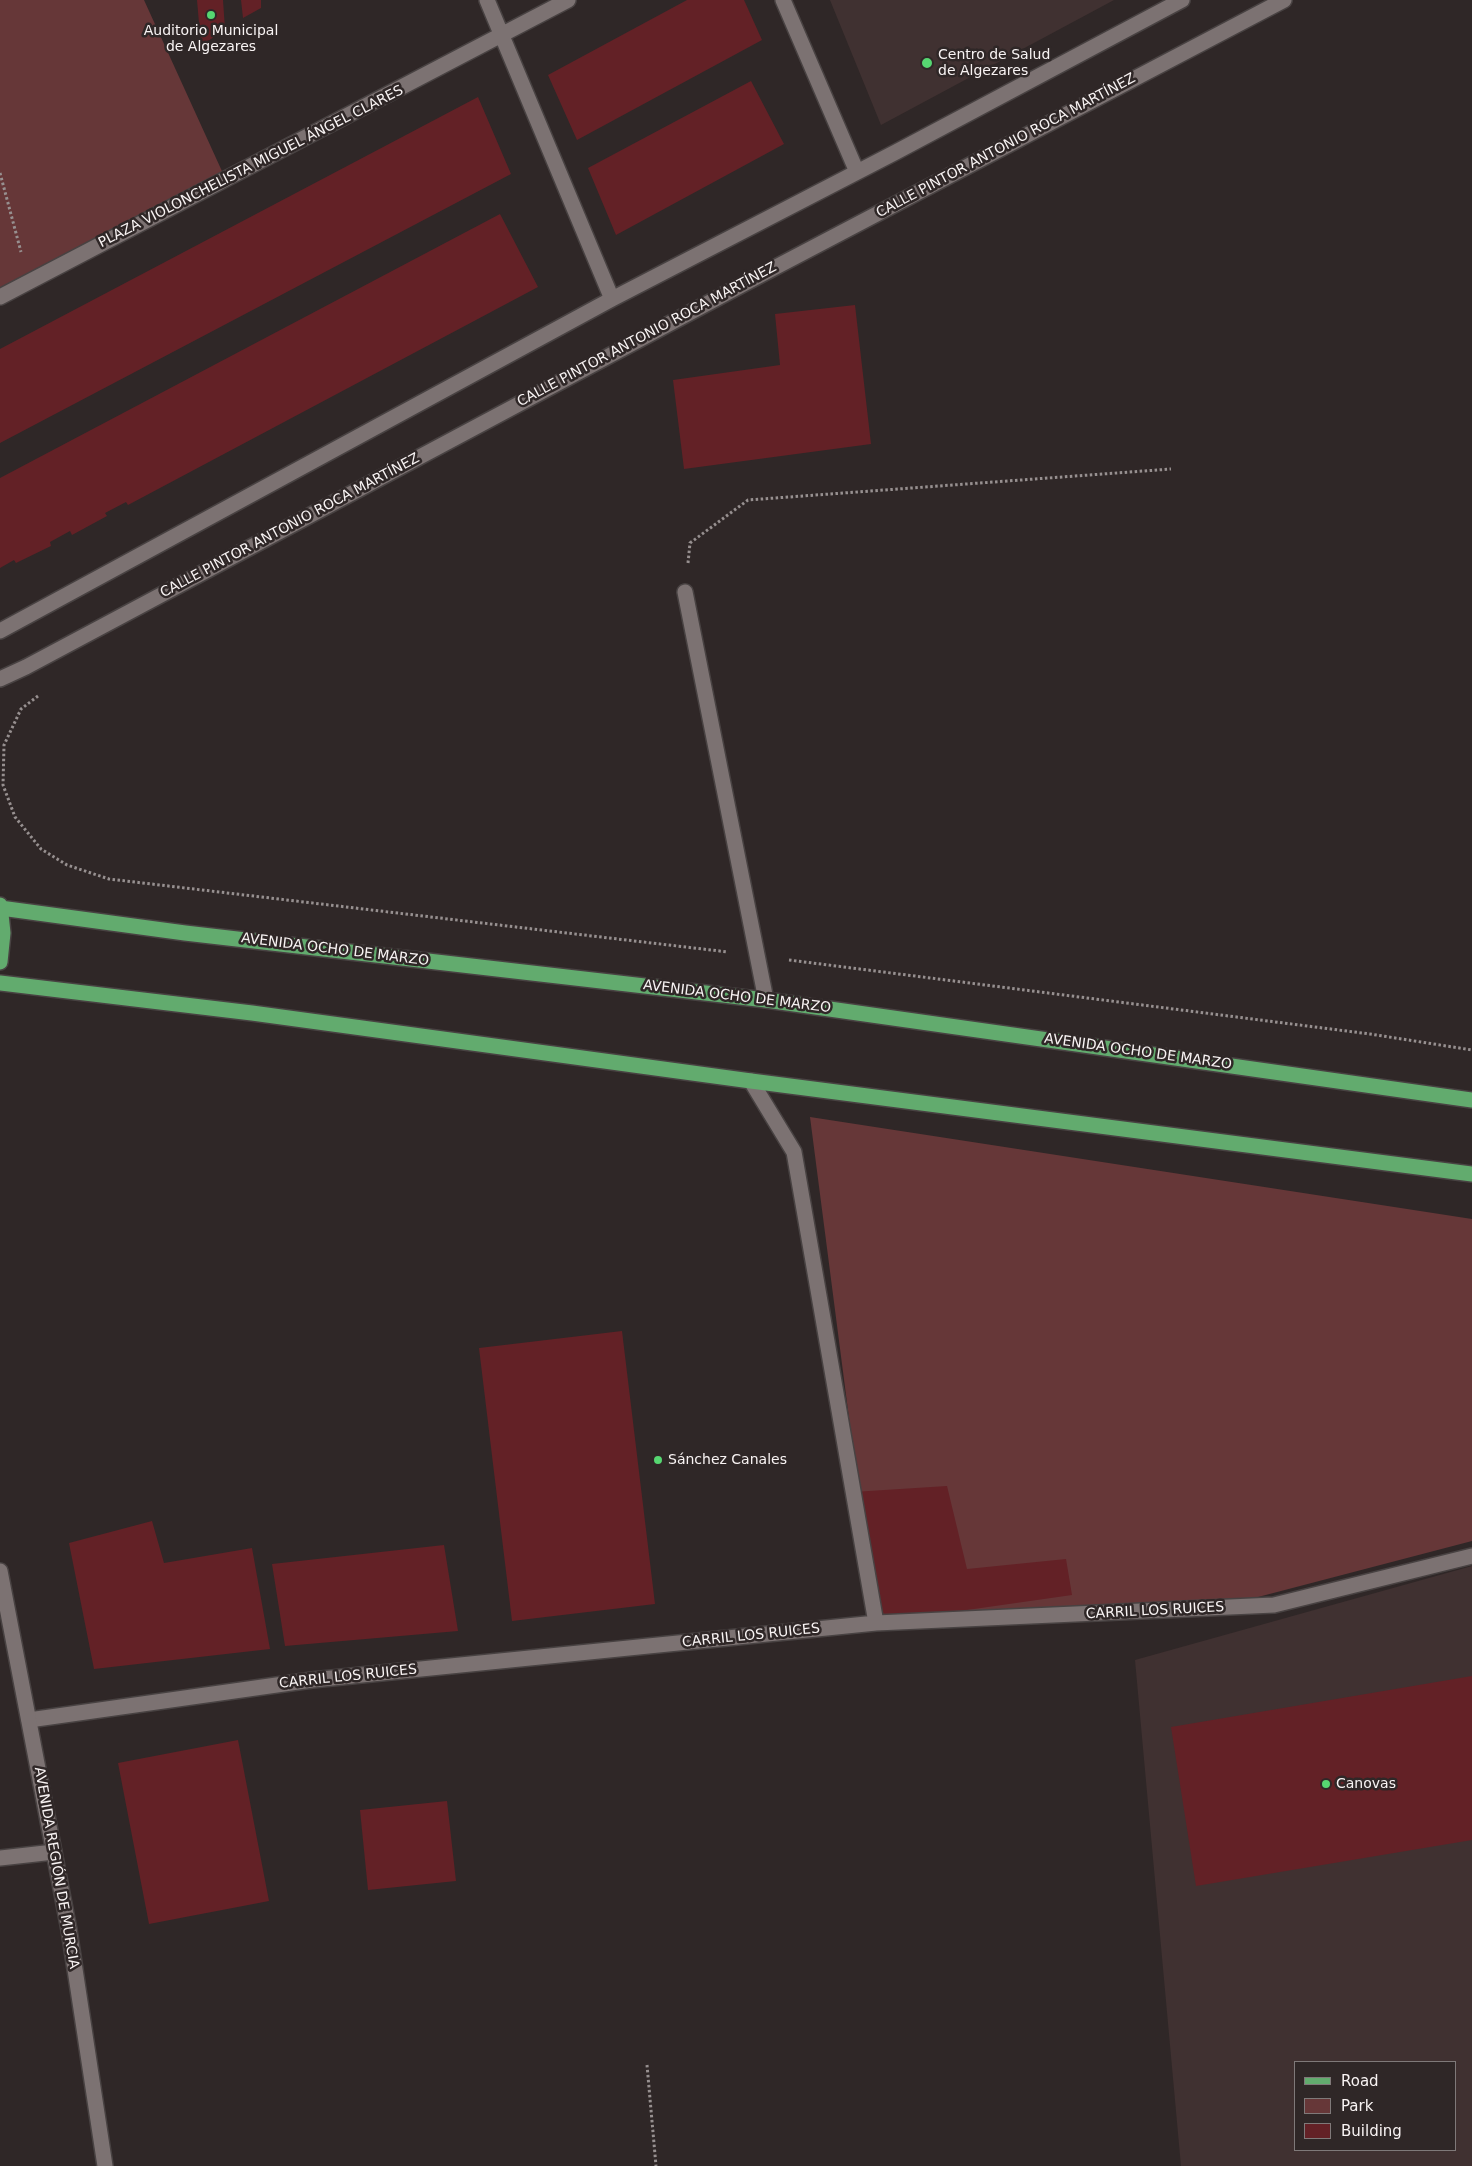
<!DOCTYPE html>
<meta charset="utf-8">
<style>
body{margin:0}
#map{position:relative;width:1472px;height:2166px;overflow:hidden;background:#2f2727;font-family:"DejaVu Sans",sans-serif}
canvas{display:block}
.legend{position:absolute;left:1294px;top:2061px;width:162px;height:90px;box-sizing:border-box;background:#2f2727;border:1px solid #7f7979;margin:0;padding:6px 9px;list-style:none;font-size:15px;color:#f8f3f3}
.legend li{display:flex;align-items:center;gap:10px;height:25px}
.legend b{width:25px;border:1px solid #7f7979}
</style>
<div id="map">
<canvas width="1472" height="2166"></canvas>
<ul class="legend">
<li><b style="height:6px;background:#62ab6e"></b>Road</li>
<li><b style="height:14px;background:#663738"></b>Park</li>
<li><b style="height:14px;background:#632126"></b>Building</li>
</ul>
</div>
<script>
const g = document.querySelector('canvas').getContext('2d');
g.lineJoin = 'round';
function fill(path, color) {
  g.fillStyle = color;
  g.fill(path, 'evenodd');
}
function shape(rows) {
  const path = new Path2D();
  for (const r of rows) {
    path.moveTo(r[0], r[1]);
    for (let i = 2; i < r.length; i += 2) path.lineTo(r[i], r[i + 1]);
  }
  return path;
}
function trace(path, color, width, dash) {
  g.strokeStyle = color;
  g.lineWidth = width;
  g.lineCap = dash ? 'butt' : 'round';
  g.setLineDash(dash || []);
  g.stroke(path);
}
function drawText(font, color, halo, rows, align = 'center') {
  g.font = font + ' "DejaVu Sans",sans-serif';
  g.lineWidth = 5;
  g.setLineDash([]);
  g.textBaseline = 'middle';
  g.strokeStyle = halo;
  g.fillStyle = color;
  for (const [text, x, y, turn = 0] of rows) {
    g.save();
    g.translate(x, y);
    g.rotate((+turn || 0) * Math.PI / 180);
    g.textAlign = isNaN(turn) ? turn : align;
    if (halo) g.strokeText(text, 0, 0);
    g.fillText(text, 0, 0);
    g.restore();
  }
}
fill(shape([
 [830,0,1114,0,881,125],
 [1472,1566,1472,2166,1181,2166,1135,1660],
 [1296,2062,1456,2062,1456,2150,1296,2150]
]), '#403131');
fill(shape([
 [0,0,144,0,226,180,0,297],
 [810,1117,1472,1219,1472,1541,1216,1608,874,1611]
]), '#663738');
fill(shape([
 [197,0,223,0,225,29,201,46],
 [241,0,261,0,261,8,243,18],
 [687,0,744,0,762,40,577,140,548,75],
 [751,81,784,144,616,235,588,168],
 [478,97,511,174,0,443,0,349],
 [500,214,538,287,128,505,126,502,105,513,107,516,72,535,70,531,50,542,51,546,16,563,14,560,0,568,0,478],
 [855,305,871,444,684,469,673,380,780,365,775,314],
 [622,1331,655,1604,512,1621,479,1348],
 [947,1486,967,1569,1066,1559,1072,1595,876,1623,853,1492],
 [152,1521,164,1563,252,1548,270,1649,94,1669,69,1543],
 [444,1545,458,1631,285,1646,272,1564],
 [1472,1676,1472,1840,1196,1886,1171,1727],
 [238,1740,269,1901,149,1924,118,1763],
 [447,1801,456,1881,368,1890,360,1810]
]), '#632126');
const street = shape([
 [487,0,612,299],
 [783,0,857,172],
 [0,297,568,0],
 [685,592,766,1000],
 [0,631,612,299,896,152,1182,0],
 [0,679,26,667,755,278,1284,0],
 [751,1081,794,1152,876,1623],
 [29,1720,312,1680,876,1623,1274,1605,1472,1556],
 [0,1858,54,1852]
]);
const secondary = shape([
 [0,1571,69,1930,105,2166]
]);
const primary = shape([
 [0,905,3,933,0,962],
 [0,908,185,933,766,1000,1472,1100],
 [0,983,252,1013,751,1081,1472,1174]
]);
trace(street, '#484242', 18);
trace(secondary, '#484242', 18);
trace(primary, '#484242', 18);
trace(shape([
 [0,173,21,252],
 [688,563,690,543,748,500,1171,469],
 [38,696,21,709,4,745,3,785,15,817,41,849,67,865,109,879,728,952],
 [789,960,1370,1034,1472,1050],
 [647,2065,656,2166]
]), '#979090', 3, [2.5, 2.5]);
trace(street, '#7c7272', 15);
trace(secondary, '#7c7272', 15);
trace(primary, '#62ab6e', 15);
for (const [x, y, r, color] of [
 [211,15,5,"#56d671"],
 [927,63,6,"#56d671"],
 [658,1460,5,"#56d671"],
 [1326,1784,5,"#56d671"]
]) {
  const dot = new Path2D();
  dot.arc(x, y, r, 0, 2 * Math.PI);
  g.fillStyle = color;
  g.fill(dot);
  trace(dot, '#2f2727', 2);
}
drawText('14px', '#f8f3f3', '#2f2727', [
 ["Auditorio Municipal",211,31,"center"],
 ["de Algezares",211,47,"center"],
 ["Centro de Salud",938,55],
 ["de Algezares",938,71],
 ["Sánchez Canales",668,1460],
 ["Canovas",1336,1784]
], 'left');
drawText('14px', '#f8f3f3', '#2f2727', [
 ["CALLE PINTOR ANTONIO ROCA MARTÍNEZ",1006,146,-28],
 ["PLAZA VIOLONCHELISTA MIGUEL ÁNGEL CLARES",251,167,-27],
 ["CALLE PINTOR ANTONIO ROCA MARTÍNEZ",647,335,-28],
 ["CALLE PINTOR ANTONIO ROCA MARTÍNEZ",290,526,-28],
 ["AVENIDA OCHO DE MARZO",335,950,7],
 ["AVENIDA OCHO DE MARZO",737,997,7],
 ["AVENIDA OCHO DE MARZO",1138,1052,8],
 ["CARRIL LOS RUICES",1155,1611,-3],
 ["CARRIL LOS RUICES",751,1636,-6],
 ["CARRIL LOS RUICES",348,1677,-6],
 ["AVENIDA REGIÓN DE MURCIA",56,1868,80]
]);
</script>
